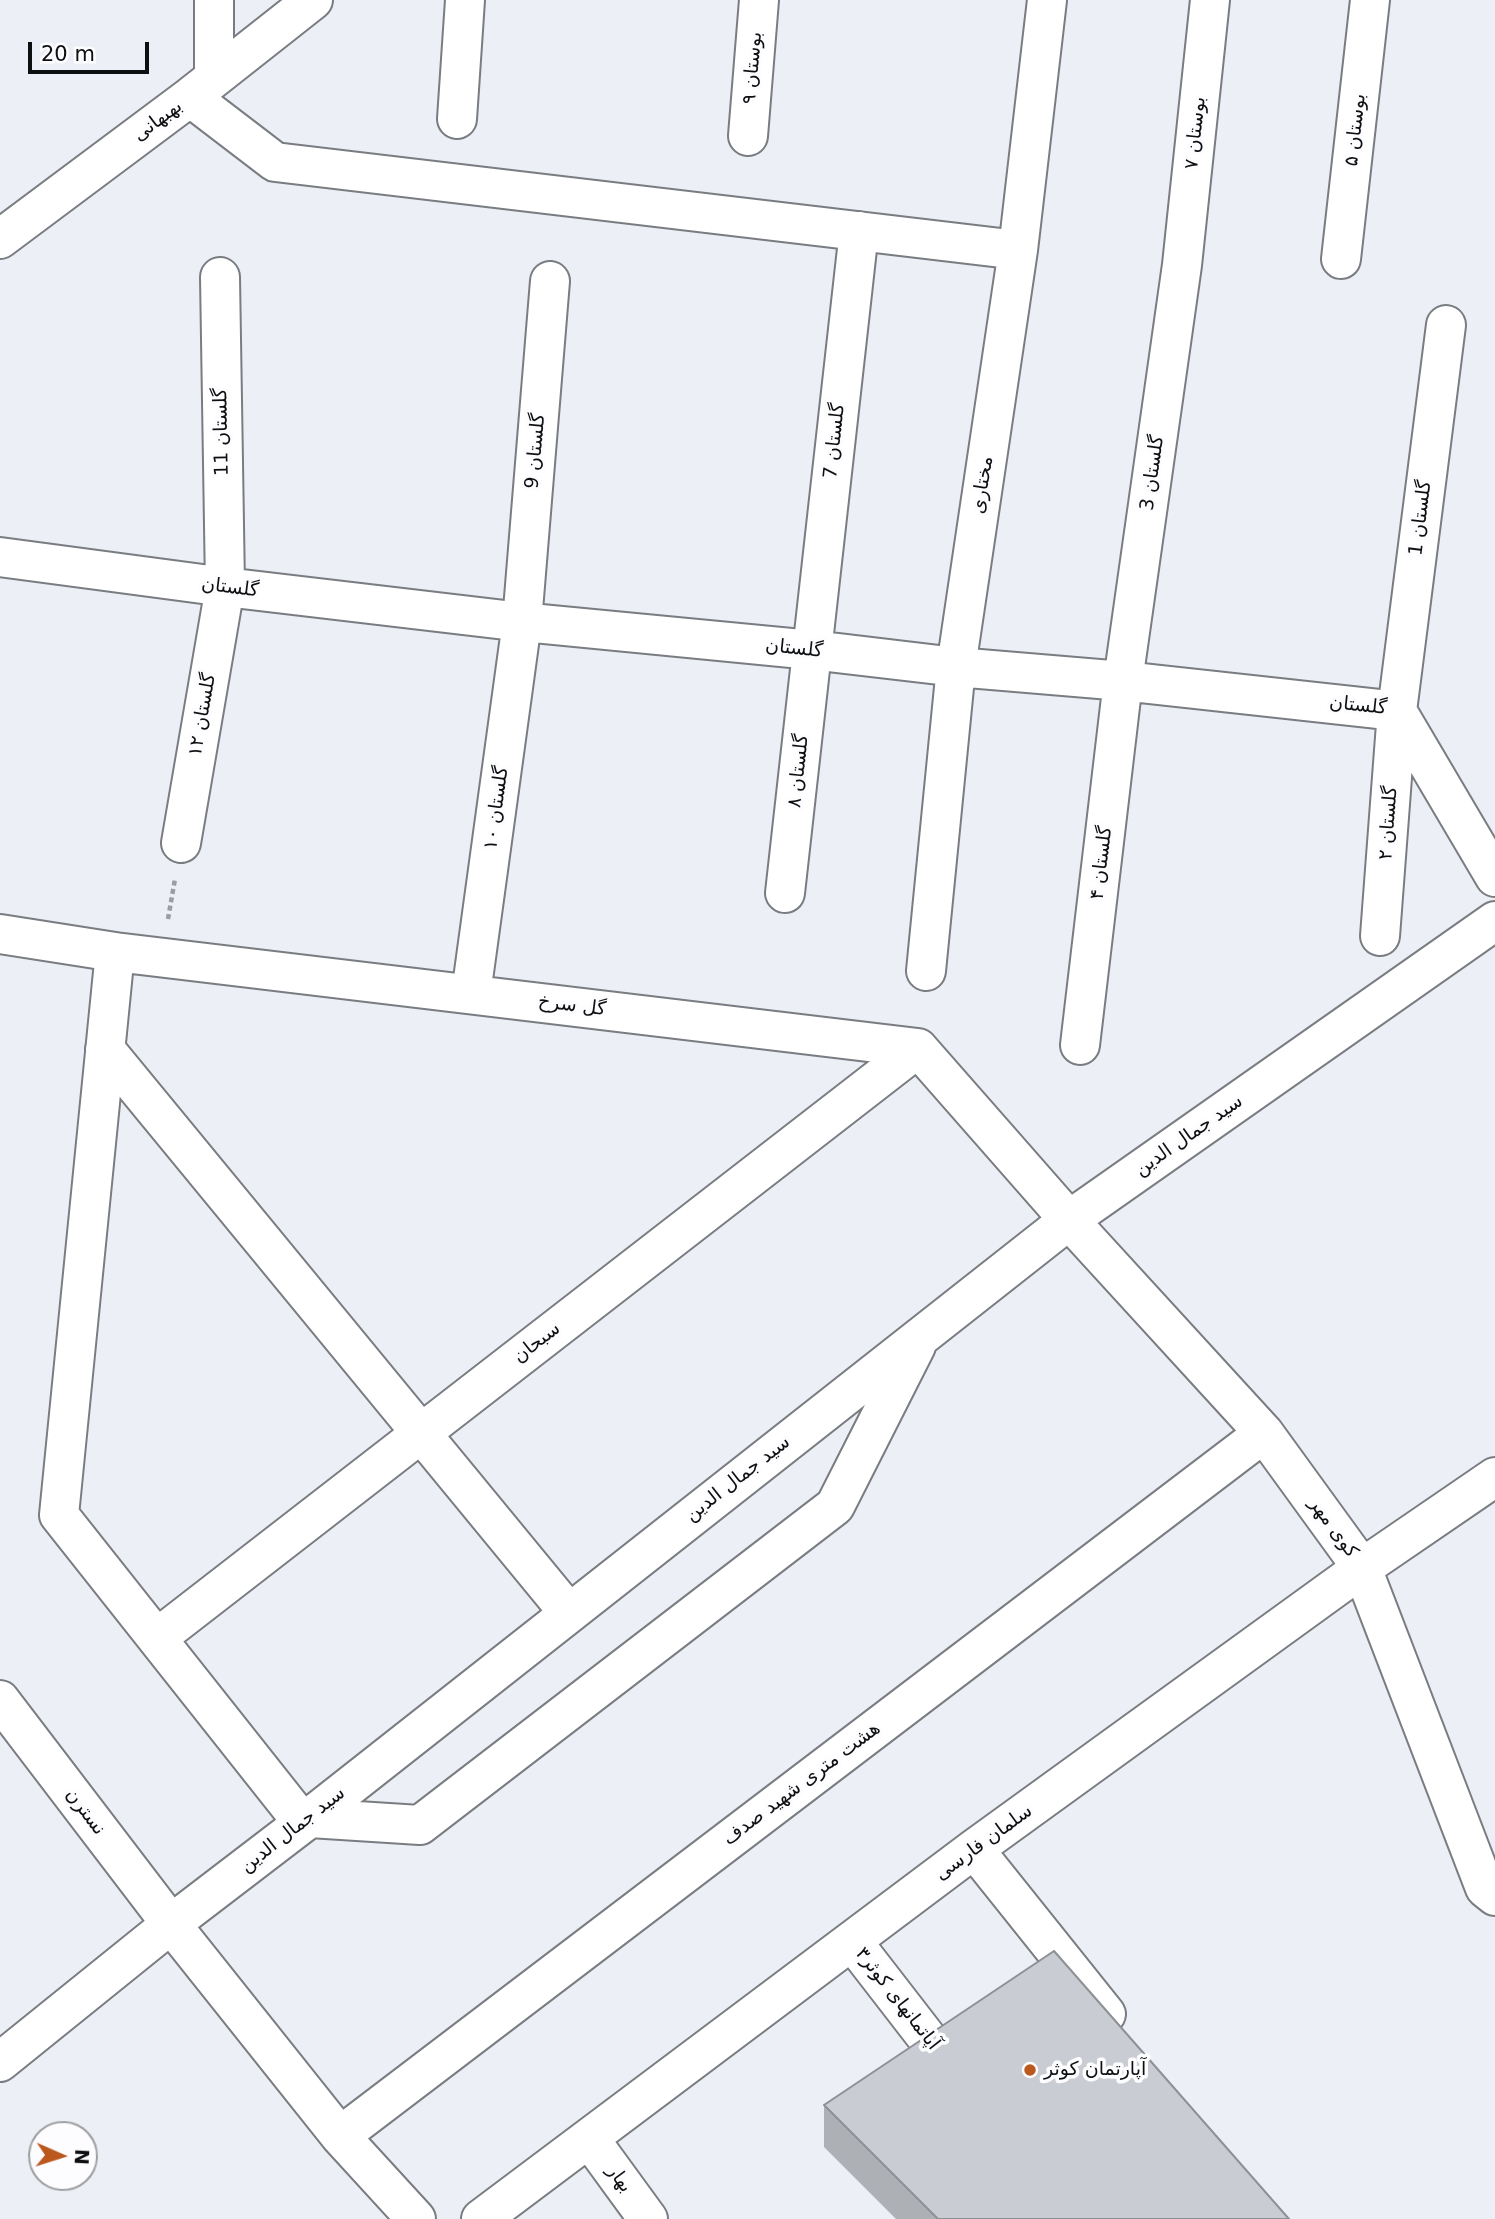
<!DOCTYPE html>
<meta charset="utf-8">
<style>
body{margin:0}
#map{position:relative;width:1495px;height:2219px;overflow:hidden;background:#ecf0f6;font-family:"DejaVu Sans",sans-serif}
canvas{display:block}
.north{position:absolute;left:28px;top:2121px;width:70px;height:70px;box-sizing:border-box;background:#fdfdff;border:2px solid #9d9ea0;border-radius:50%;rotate:93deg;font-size:19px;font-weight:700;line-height:28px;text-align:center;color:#0d0f11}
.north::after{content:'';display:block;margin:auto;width:24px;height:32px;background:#bb581e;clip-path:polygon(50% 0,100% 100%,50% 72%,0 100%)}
.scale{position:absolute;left:28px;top:42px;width:121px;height:32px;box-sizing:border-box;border:4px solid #0d0f11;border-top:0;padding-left:9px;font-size:21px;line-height:24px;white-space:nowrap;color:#0d0f11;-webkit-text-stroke:5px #fdfdff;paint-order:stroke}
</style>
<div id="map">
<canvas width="1495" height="2219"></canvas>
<div class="north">N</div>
<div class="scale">20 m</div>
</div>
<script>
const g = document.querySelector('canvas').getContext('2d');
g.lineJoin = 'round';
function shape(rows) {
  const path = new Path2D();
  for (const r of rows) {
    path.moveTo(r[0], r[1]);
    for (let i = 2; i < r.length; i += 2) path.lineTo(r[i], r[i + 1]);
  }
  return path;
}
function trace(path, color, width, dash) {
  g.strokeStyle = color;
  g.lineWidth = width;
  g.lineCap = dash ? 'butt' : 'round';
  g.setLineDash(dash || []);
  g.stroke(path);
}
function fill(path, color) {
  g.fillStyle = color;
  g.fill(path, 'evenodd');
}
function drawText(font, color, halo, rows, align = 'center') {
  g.font = font + ' "DejaVu Sans","Noto Naskh Arabic",sans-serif';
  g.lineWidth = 7;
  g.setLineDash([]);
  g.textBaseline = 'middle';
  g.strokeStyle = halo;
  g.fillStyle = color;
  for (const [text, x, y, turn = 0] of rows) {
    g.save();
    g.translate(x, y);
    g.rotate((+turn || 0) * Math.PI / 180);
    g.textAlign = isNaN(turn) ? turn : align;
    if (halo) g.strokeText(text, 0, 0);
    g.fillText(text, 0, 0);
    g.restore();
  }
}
const minor = shape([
 [214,78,214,0],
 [190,97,275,162,1018,250],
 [457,119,465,0],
 [748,136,759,0],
 [0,239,190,97,313,0],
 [1341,259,1370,0],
 [0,557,225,587,522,622,812,650,956,667,1123,681,1397,711,1495,877],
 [181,843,225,587,220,277],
 [785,893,859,231],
 [0,934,115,952,918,1048,1069,1220,1264,1433,1362,1568,1485,1888,1495,1896],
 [1380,936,1397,711,1446,325],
 [115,952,59,1515,303,1823],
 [926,971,956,667,1018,250,1047,0],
 [471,994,522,622,550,281],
 [1080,1045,1123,681,1182,265,1210,0],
 [105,1049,569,1613],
 [157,1638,918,1048],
 [0,1700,171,1924,340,2136,416,2219],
 [310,1818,420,1825,835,1506,916,1346],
 [974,1849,1106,2014],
 [852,1941,958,2078],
 [0,2062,171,1924,303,1823,1069,1220,1495,921],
 [340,2136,1264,1433],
 [589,2138,648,2219],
 [481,2219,974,1849,1362,1568,1495,1477]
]);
trace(minor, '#797c81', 42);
trace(shape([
 [168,919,175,879]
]), '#9a9da2', 4.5, [5, 3.5]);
trace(minor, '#fff', 38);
fill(shape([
 [824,2105,1289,2219,896,2219,824,2147]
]), '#adb0b5');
const building = shape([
 [1054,1951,1289,2219,938,2219,824,2105,1054,1951]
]);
fill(building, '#c9cdd3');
trace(building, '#8d9094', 2);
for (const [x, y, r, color] of [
 [1030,2070,7,"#bb581e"]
]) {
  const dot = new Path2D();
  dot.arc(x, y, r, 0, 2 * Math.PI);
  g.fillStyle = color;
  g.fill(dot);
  trace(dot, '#fdfdff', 2.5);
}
drawText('19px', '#0d0f11', '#fdfdff', [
 ["بوستان ۹",753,68,-85],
 ["بهبهانی",158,121,-37],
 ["بوستان ۵",1356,130,-84],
 ["بوستان ۷",1196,133,-84],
 ["گلستان 11",222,432,-91],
 ["گلستان 7",835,441,-84],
 ["گلستان 9",536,451,-85],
 ["گلستان 3",1153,473,-82],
 ["مختاری",983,485,-81],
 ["گلستان 1",1421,518,-83],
 ["گلستان",230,588,7],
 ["گلستان",794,649,6],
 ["گلستان",1358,706,6],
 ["گلستان ۱۲",203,715,-80],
 ["گلستان ۸",799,771,-84],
 ["گلستان ۱۰",497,808,-82],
 ["گلستان ۲",1389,823,-86],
 ["گلستان ۴",1102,863,-83],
 ["گل سرخ",572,1006,7],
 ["سید جمال الدین",1189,1136,-35],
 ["سبحان",537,1343,-38],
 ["سید جمال الدین",738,1479,-38],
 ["کوی مهر",1333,1528,54],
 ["هشت متری شهید صدف",802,1784,-37],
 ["نسترن",85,1812,53],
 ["سید جمال الدین",293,1830,-38],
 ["سلمان فارسی",984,1843,-36],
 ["آپاتمانهای کوثر۳",897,1999,52],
 ["بهار",619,2179,54]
]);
drawText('19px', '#0d0f11', '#fdfdff', [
 ["آپارتمان کوثر",1044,2070]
], 'left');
</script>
